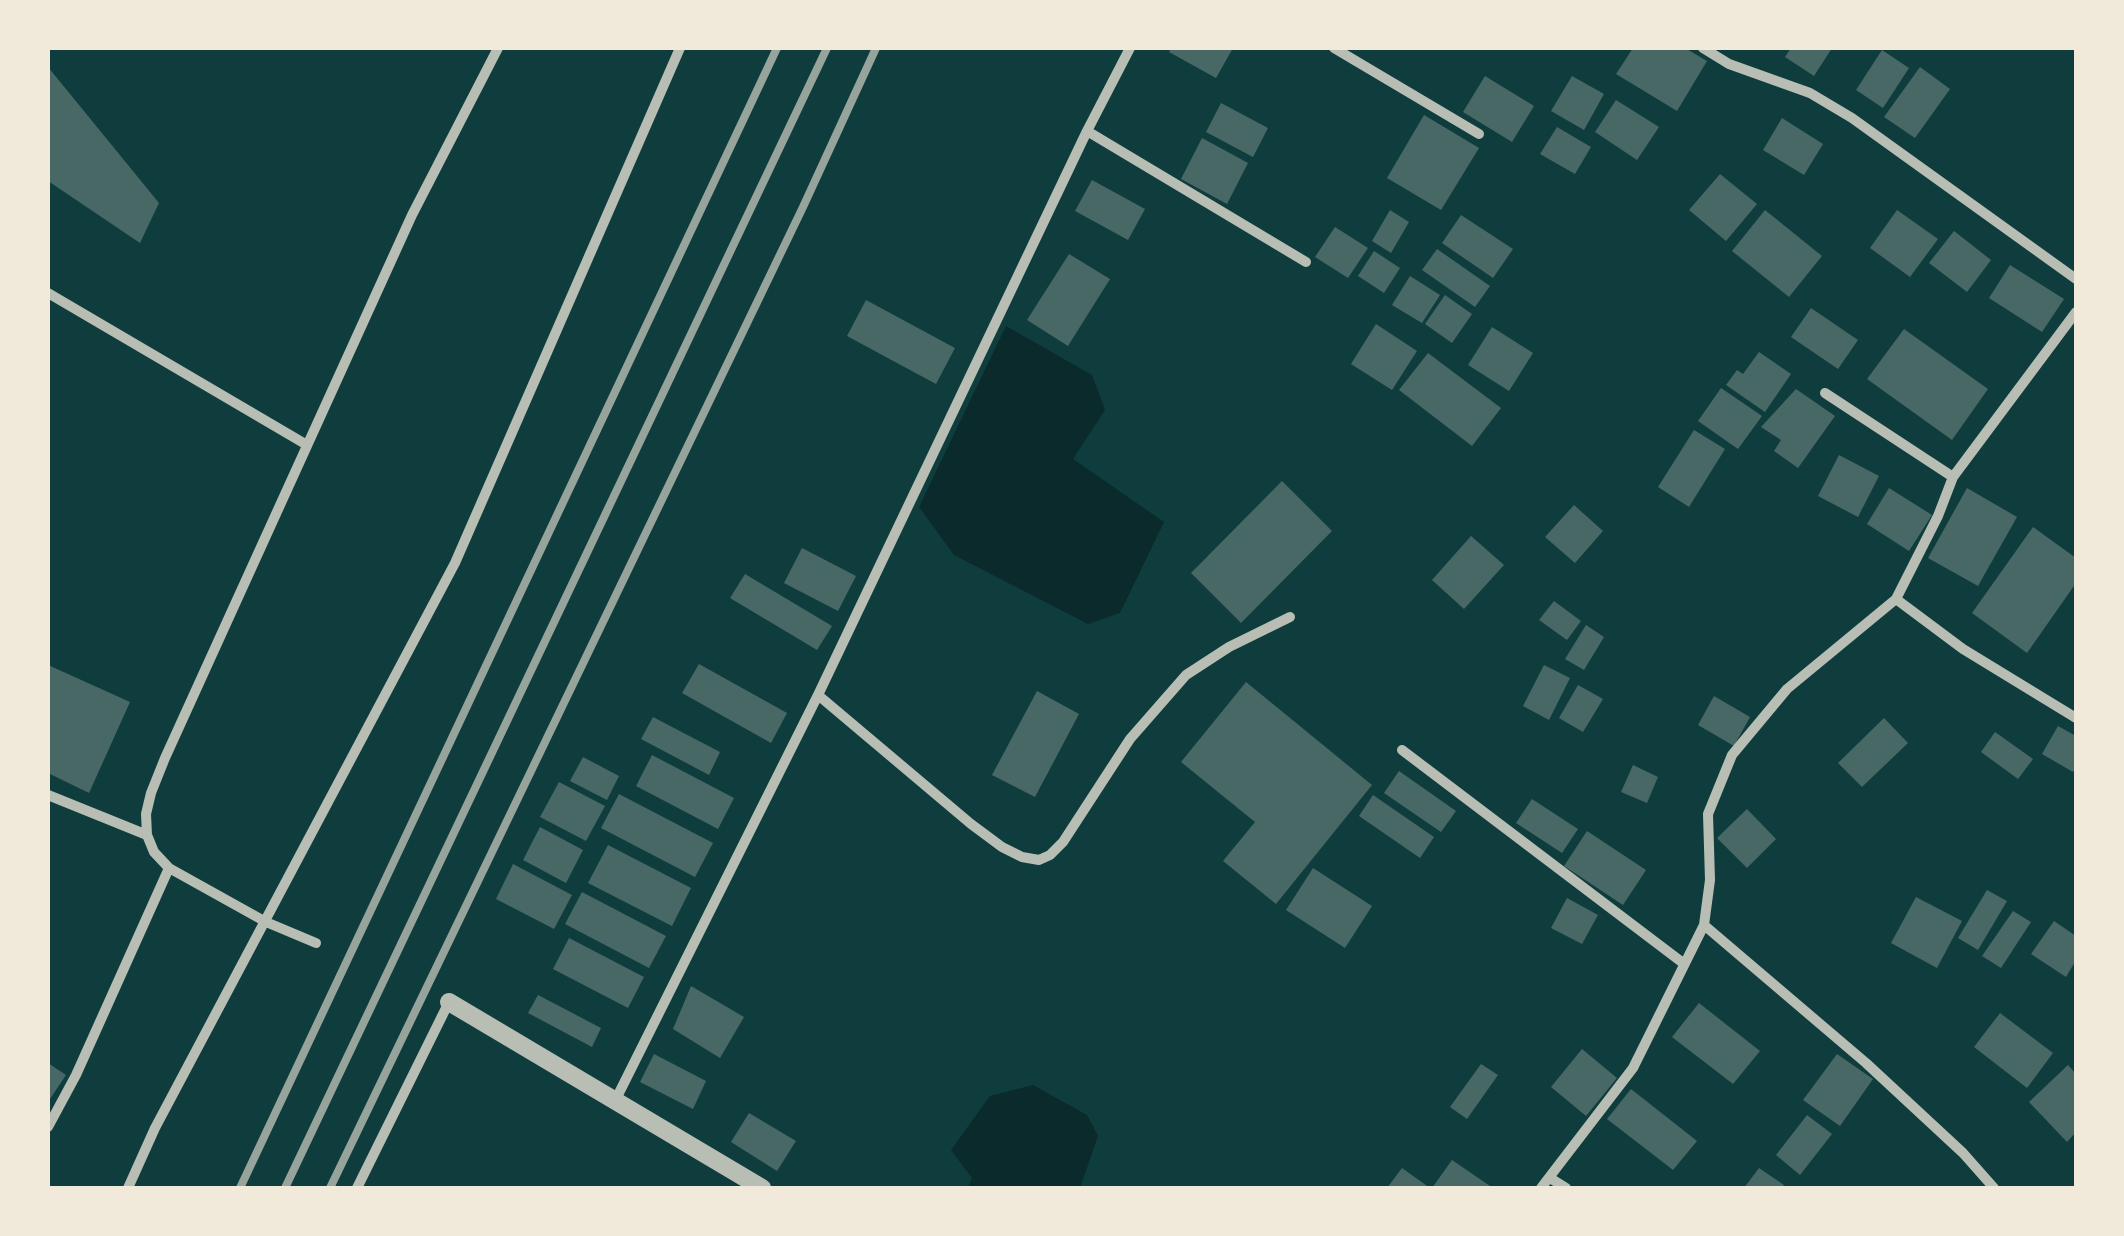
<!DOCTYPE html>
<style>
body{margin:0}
#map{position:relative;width:2124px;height:1236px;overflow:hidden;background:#0f3d3e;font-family:"Open Sans",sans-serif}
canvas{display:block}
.frame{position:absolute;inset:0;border:50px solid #f1e9da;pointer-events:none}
</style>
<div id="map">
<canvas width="2124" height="1236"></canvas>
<div class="frame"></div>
</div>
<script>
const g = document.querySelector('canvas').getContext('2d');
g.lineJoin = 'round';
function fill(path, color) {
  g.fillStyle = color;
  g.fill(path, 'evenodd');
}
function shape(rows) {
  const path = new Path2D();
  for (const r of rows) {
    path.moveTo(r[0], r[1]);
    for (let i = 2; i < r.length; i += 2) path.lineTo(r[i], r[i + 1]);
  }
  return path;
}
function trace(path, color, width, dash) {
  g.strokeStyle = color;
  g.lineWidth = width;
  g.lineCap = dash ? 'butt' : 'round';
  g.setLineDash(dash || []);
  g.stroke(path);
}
fill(shape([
 [1006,326,1092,375,1105,410,1073,459,1164,522,1120,613,1088,624,954,555,919,507],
 [1033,1085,1087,1115,1098,1136,1080,1188,968,1188,972,1178,951,1150,990,1096]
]), '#0a2a2b');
fill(shape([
 [1171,48,1233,48,1216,78,1169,52],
 [1633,48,1685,48,1707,61,1677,111,1616,74],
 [1791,48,1832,48,1814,76,1785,57],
 [1882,50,1909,68,1883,108,1856,90],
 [48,67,159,203,140,243,48,181],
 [1920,67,1950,89,1915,138,1884,117],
 [1485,76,1534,106,1512,142,1463,112],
 [1572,76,1604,94,1584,130,1551,111],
 [1616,100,1659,127,1637,160,1595,132],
 [1221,103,1268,128,1253,157,1206,132],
 [1424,115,1479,148,1441,210,1387,178],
 [1782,118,1823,144,1804,175,1763,150],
 [1557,127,1591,147,1575,174,1540,154],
 [1202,138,1248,163,1227,204,1181,179],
 [1720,174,1757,204,1726,241,1689,210],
 [1092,180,1145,209,1128,240,1075,211],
 [1390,210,1409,222,1391,253,1372,241],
 [1765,210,1822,256,1789,297,1732,251],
 [1897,210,1938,239,1910,277,1870,248],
 [1461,215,1513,249,1493,278,1442,243],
 [1335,227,1368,248,1348,278,1315,257],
 [1954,231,1991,260,1967,292,1929,263],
 [1437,249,1490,286,1475,307,1422,270],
 [1374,251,1400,268,1384,293,1358,276],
 [1069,254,1110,279,1068,346,1027,320],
 [2010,265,2064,299,2042,332,1989,298],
 [1410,276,1440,295,1422,323,1392,305],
 [1445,295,1472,314,1452,343,1425,324],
 [866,300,955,348,936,384,847,336],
 [1811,308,1858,340,1838,369,1791,337],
 [1376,324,1417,351,1392,390,1351,364],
 [1492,327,1533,353,1509,391,1468,365],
 [1904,329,1988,389,1952,440,1867,379],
 [1759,352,1791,374,1765,412,1726,385,1737,370,1743,374],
 [1428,353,1501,408,1472,446,1399,390],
 [1721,388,1762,416,1738,449,1698,421],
 [1796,389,1835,416,1798,468,1774,451,1781,440,1761,427],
 [1694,430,1725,449,1689,507,1658,487],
 [1839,455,1879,476,1858,517,1818,496],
 [1282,481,1332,531,1241,623,1191,573],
 [1889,488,1932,515,1909,551,1867,524],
 [1967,488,2017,517,1978,586,1928,558],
 [1574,505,1603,531,1575,563,1545,537],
 [2033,527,2076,558,2076,583,2027,653,1972,613],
 [1471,536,1504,565,1464,609,1432,580],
 [802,548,856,576,838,611,784,583],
 [745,574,832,626,817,650,730,598],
 [1554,601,1581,621,1567,640,1539,620],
 [1586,625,1604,637,1584,670,1565,659],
 [699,664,787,713,771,743,682,693],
 [48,665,130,702,89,793,48,773],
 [1544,665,1570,678,1549,720,1523,706],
 [1246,682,1372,785,1276,904,1223,861,1255,822,1181,762],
 [1578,685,1603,699,1583,732,1559,718],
 [1037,691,1079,714,1035,797,992,775],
 [1714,696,1750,717,1734,746,1698,725],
 [653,717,720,752,709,775,641,739],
 [1884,718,1908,743,1862,787,1838,763],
 [2058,726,2076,736,2076,766,2073,772,2042,754],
 [1995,732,2033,759,2018,779,1981,752],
 [652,755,734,798,718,829,636,786],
 [583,757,619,776,607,800,570,781],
 [1633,765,1658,777,1647,803,1621,792],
 [1399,771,1456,811,1441,832,1384,793],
 [559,782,605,806,586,841,540,817],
 [619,794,713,843,695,877,601,828],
 [1373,795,1434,837,1420,858,1359,816],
 [1532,799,1578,829,1562,853,1516,823],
 [1747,809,1776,839,1747,868,1717,838],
 [540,827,583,850,566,883,523,860],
 [1587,831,1646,870,1623,905,1564,866],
 [608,845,691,888,672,926,588,883],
 [513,864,572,895,554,929,496,899],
 [1313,868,1372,906,1345,948,1286,910],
 [1987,890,2007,901,1978,950,1958,938],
 [582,892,666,936,649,968,565,924],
 [1916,897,1962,921,1937,968,1891,943],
 [1567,898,1598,915,1582,944,1551,928],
 [2013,911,2031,922,2001,968,1982,956],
 [2054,921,2076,936,2076,960,2066,977,2031,954],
 [569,938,644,977,628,1008,553,969],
 [691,986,744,1017,720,1058,673,1029],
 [538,995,601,1028,592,1047,528,1013],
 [1699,1003,1760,1051,1733,1084,1672,1037],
 [2000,1013,2053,1053,2027,1088,1974,1047],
 [1582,1049,1617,1078,1586,1116,1551,1087],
 [654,1054,706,1081,693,1109,640,1082],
 [1837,1054,1873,1079,1840,1126,1803,1100],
 [48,1063,66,1075,50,1099,48,1098],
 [1481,1064,1498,1075,1467,1119,1450,1107],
 [2068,1065,2076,1074,2076,1132,2067,1142,2029,1102],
 [1631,1089,1697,1141,1673,1170,1607,1119],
 [749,1113,796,1141,777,1171,731,1142],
 [1807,1115,1832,1134,1800,1175,1776,1155],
 [1452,1160,1493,1188,1432,1188],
 [1402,1168,1430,1188,1387,1188],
 [1759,1168,1784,1185,1782,1188,1744,1188]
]), '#486865');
trace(shape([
 [1334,48,1479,134],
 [1703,48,1729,64,1810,93,1852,118,2076,279],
 [1087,131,1306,262],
 [48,293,307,445],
 [1825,393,1953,477],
 [1896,599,1963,649,2076,718],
 [818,695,971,824,1002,847,1022,857,1039,860,1050,855,1063,842,1130,739,1186,675,1229,647,1290,617],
 [1402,750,1683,963],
 [48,795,147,835,154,852,169,868,266,922,316,943],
 [147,835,146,814,151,793,165,758,412,215,498,48],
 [1704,925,1866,1063,1963,1153,1994,1188],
 [615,1101,818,695,1087,131,1130,48],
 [48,1127,76,1075,169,868],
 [1550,1178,1566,1188],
 [128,1188,155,1128,455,563,680,48],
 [357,1188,449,1002],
 [1541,1188,1633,1068,1704,925,1710,880,1708,814,1732,755,1787,689,1896,599,1938,516,1953,477,2076,312]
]), '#b8beb3', 10);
trace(shape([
 [449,1002,762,1188]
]), '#b8beb3', 18);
trace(shape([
 [240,1188,777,48],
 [285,1188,827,48],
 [330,1188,803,207,876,48]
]), '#97a49c', 8);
</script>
